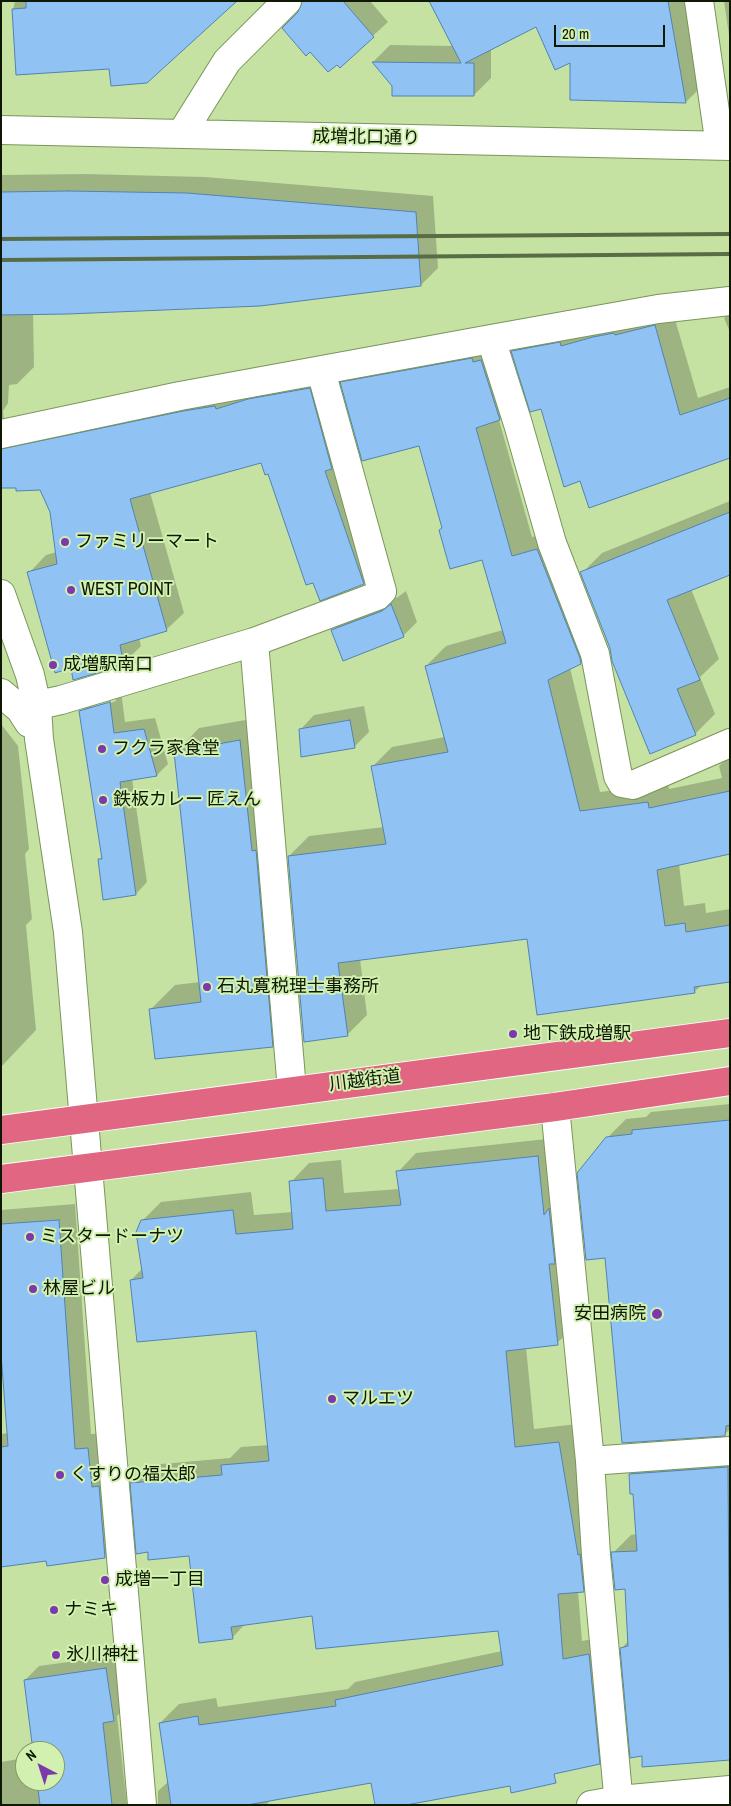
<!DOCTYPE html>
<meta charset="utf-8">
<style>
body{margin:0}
#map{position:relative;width:731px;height:1806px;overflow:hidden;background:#c5e2a3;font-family:"Archivo Narrow",sans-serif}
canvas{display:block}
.frame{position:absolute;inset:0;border:2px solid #0e1802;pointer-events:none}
.north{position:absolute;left:15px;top:1741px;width:50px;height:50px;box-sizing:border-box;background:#d2f0b0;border:1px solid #849a6a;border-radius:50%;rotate:320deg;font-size:14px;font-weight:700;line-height:20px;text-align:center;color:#0e1802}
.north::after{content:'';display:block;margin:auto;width:18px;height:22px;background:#7d38ac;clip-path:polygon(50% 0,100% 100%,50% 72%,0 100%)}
.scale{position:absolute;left:554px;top:25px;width:111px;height:22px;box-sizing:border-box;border:2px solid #0e1802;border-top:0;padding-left:6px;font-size:15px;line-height:18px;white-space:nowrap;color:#0e1802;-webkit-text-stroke:4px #d2f0b0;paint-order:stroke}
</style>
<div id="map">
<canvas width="731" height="1806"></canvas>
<div class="frame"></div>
<div class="north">N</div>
<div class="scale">20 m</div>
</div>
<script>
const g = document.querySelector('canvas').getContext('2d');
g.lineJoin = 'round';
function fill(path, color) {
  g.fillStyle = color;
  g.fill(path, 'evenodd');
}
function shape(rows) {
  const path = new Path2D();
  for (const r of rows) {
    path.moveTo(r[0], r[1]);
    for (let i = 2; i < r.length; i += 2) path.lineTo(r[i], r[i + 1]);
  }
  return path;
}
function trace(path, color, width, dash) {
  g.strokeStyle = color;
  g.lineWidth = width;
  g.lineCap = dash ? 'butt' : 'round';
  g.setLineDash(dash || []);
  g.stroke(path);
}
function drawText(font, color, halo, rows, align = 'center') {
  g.font = font + ' "Archivo Narrow","Noto Sans JP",sans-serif';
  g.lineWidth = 4;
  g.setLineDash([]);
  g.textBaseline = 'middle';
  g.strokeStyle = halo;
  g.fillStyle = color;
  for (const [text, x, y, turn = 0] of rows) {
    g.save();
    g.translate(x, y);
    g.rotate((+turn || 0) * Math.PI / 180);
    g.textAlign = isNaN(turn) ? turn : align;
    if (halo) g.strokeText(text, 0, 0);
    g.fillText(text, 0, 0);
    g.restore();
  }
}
fill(shape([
 [15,1,115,1,110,68,13,10],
 [303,1,370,1,388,22,340,66,299,13],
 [430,1,687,1,703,85,686,102,572,61,536,26,491,49,491,78,474,95,393,85,373,62,390,45,453,46],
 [724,1,730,1,730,42],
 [86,174,205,177,433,196,438,268,421,285,33,313,34,367,17,384,9,385,8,403,3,411,6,435,327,371,381,566,363,583,269,473,262,461,150,492,184,613,166,630,139,638,141,646,123,664,72,667,29,573,46,555,57,552,51,512,40,489,1,487,1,175],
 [672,309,698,398,730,387,730,457,581,479,513,352,530,334],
 [730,312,730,332,724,318],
 [492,339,520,399,499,420,532,537,557,530,600,643,580,663,570,668,600,792,668,783,669,789,722,778,719,766,730,755,730,852,679,864,684,906,705,903,706,913,730,909,730,981,702,985,694,992,529,938,360,959,367,1015,347,1035,289,856,309,836,384,827,372,767,392,747,445,737,426,666,446,646,503,630,483,558,443,527,420,444,342,383,362,363],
 [730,501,730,573,691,589,719,659,700,677,715,714,695,734,611,648,582,573,602,553],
 [406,591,417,622,403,636,333,630,347,616,398,597],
 [121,691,125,722,155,718,168,764,157,775,132,779,147,882,136,894,99,860,103,856,80,713,92,701],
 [115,698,116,701,91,709,91,707],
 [364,706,369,732,355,746,300,730,314,715],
 [263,717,296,1022,272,1046,151,1009,175,985,200,982,175,753,199,728],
 [1,724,18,746,29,849,25,854,32,919,26,925,36,1030,1,1067],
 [730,1104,730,1429,725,1434,607,1138,626,1119,646,1117,651,1112],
 [556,1138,576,1325,557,1343,526,1347,534,1429,577,1424,602,1572,583,1591,578,1591,582,1641,608,1636,618,1744,599,1763,372,1781,272,1799,266,1805,158,1805,158,1791,169,1781,160,1723,179,1704,216,1698,218,1707,348,1689,355,1682,502,1651,499,1630,314,1615,246,1623,232,1638,190,1555,132,1484,150,1465,230,1458,241,1447,269,1445,257,1330,131,1280,143,1268,142,1221,161,1202,251,1192,254,1215,293,1212,291,1182,309,1163,341,1160,344,1193,400,1189,398,1172,416,1153],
 [75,1204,91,1434,104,1433,121,1540,105,1557,47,1560,1,1566,1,1434,8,1433,1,1336,1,1210],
 [730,1450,730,1759,643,1754,622,1648,629,1640,626,1588,613,1553,631,1535,637,1534,634,1493,630,1474,648,1456],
 [120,1655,127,1706,117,1716,127,1805,1,1805,1,1762,25,1758,25,1781,55,1781,55,1751,34,1751,25,1680,39,1666]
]), '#0003');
const building = shape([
 [26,1,237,1,147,83,111,86,109,69,16,75,12,9,26,8,26,1],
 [302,1,343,1,374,37,340,68,337,65,328,72,310,52,306,56,282,28,298,12,302,1],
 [429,1,668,1,686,103,570,100,570,63,555,70,536,27,465,63,474,63,474,96,392,96,392,86,372,62,461,63,429,1],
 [68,191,187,193,416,212,421,286,260,306,68,314,1,315,1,192,68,191],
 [655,325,680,415,730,398,730,458,589,508,580,481,564,487,541,409,530,412,511,351,560,342,561,346,593,337,614,333,615,335,655,325],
 [472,358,473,362,481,360,500,420,476,428,512,556,537,549,580,658,581,664,548,680,580,811,648,802,649,808,730,791,730,854,657,870,665,926,685,923,686,932,730,925,730,982,694,987,695,993,537,1015,527,939,338,963,348,1036,304,1042,288,856,386,844,371,766,448,752,425,666,506,643,482,560,450,569,439,530,442,528,419,446,362,461,340,382,472,358],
 [310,388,332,469,325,471,364,584,320,601,313,583,306,585,268,474,265,475,261,463,130,499,167,631,120,645,124,665,73,680,71,668,55,673,27,572,57,564,50,512,40,490,16,491,16,488,1,488,1,449,183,411,215,406,216,409,248,399,310,388],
 [730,512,730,575,667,600,700,680,677,689,696,735,650,754,612,661,610,648,580,572,730,512],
 [391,604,404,637,343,661,331,630,382,611,391,604],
 [110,702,114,733,144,729,157,776,120,782,136,895,103,900,98,859,102,859,79,711,110,702],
 [350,720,355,748,301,757,299,729,350,720],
 [240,740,252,851,256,850,273,1047,155,1059,149,1009,201,1002,174,752,240,740],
 [730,1120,730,1425,726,1426,725,1436,622,1443,605,1258,586,1260,577,1173,606,1137,632,1134,632,1130,730,1120],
 [538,1156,544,1215,549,1208,555,1264,549,1264,558,1345,506,1351,515,1447,559,1442,578,1555,580,1554,584,1592,558,1594,563,1659,589,1654,600,1764,554,1774,556,1783,511,1793,510,1786,406,1805,375,1805,371,1783,247,1805,171,1805,159,1723,198,1716,199,1725,336,1706,335,1700,503,1665,498,1631,316,1649,312,1616,231,1627,233,1639,199,1643,189,1556,148,1560,148,1552,136,1554,130,1483,222,1475,221,1465,269,1461,256,1331,137,1342,130,1280,143,1278,136,1232,141,1220,233,1210,236,1234,293,1229,289,1181,323,1178,326,1211,401,1205,396,1171,538,1156],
 [59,1220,75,1449,88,1448,92,1487,99,1486,105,1558,47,1566,46,1561,1,1567,1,1447,8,1446,1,1354,1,1224,59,1220],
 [728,1467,730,1760,642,1767,642,1756,630,1758,620,1648,628,1646,625,1589,615,1590,611,1552,637,1551,633,1494,630,1494,629,1474,728,1467],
 [106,1668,114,1721,103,1723,112,1805,40,1805,37,1781,55,1781,55,1751,33,1751,24,1680,106,1668]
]);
fill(building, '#90c3f4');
trace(building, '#5182b1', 1);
const minor = shape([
 [699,1,720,146],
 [1,130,730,146],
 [182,133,227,61,287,1],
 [491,339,518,424,552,543,595,654,618,776,622,783,633,785,730,743],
 [1,434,180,396,491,339,658,309,730,301],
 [1,594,30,675,37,706,39,739,68,932,142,1805],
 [254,642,292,1090],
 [1,693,20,709,29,723],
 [20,709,61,700,254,642,377,596,382,591,321,371],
 [555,1107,590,1461,596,1555,619,1805],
 [590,1461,730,1451],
 [591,1805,619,1800,730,1790]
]);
const highway = shape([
 [1,1130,730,1033],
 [1,1179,555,1107,730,1081]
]);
trace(minor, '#7a9559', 30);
trace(highway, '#fff', 30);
trace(minor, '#fff', 28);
trace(highway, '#e06681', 28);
trace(shape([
 [1,239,730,234],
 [1,260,730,254]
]), '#5a6c45', 4);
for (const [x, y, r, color] of [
 [65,542,5,"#7d38ac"],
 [71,590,5,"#7d38ac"],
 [53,665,5,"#7d38ac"],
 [102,749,5,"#7d38ac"],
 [103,800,5,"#7d38ac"],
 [207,987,5,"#7d38ac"],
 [513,1034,5,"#7d38ac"],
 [30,1237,5,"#7d38ac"],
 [33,1289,5,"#7d38ac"],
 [657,1314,6,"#7d38ac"],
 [332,1399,5,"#7d38ac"],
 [60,1475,5,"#7d38ac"],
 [105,1580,5,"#7d38ac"],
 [54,1610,5,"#7d38ac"],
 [56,1655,5,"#7d38ac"]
]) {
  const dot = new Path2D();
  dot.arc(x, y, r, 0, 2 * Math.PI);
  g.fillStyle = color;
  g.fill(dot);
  trace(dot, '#d2f0b0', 2);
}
drawText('18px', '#0e1802', '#d2f0b0', [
 ["成増北口通り",366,138,1],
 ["川越街道",365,1081,-7]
]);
drawText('18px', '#0e1802', '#d2f0b0', [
 ["ファミリーマート",75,542],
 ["WEST POINT",81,590],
 ["成増駅南口",63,665],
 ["フクラ家食堂",112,749],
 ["鉄板カレー 匠えん",113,800],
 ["石丸寛税理士事務所",217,987],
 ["地下鉄成増駅",523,1034],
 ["ミスタードーナツ",40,1237],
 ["林屋ビル",43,1289],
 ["安田病院",646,1314,"right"],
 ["マルエツ",342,1399],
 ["くすりの福太郎",70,1475],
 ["成増一丁目",115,1580],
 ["ナミキ",64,1610],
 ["氷川神社",66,1655]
], 'left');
</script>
